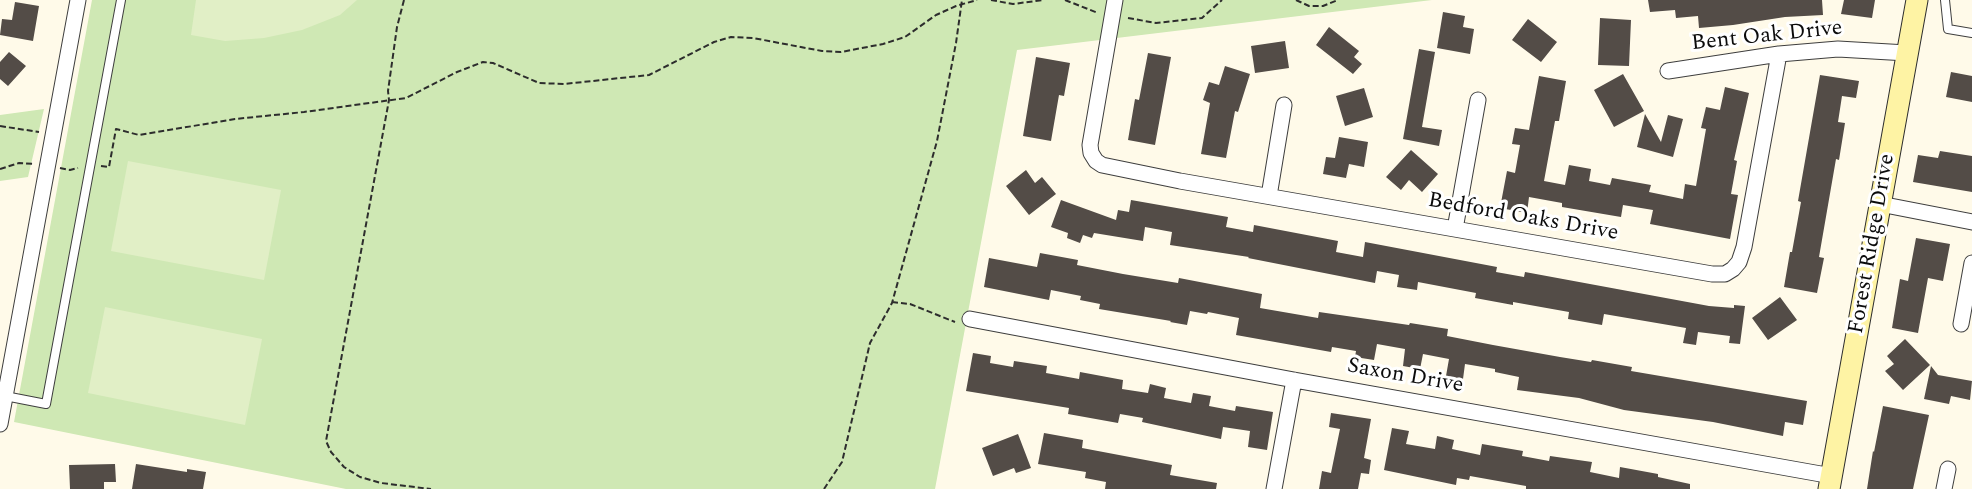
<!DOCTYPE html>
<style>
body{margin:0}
canvas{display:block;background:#fffae9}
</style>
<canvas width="1972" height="489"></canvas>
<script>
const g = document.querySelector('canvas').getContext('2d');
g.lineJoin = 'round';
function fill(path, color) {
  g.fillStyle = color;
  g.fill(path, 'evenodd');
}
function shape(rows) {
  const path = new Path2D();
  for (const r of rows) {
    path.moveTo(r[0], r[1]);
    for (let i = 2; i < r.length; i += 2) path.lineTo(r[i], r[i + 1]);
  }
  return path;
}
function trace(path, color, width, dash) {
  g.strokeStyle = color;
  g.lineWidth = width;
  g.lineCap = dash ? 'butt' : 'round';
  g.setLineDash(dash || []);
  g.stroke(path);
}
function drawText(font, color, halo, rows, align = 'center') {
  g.font = font + ' Spectral,serif';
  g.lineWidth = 6;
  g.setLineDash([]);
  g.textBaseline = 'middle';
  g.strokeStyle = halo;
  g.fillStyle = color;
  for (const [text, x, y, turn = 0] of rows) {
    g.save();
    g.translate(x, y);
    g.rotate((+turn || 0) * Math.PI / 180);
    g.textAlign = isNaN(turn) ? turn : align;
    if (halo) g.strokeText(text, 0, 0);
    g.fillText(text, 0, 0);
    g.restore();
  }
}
fill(shape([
 [92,0,1432,0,1017,50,935,489,346,489,14,422],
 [44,109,28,177,0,181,0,115]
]), '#cfe8b4');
fill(shape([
 [196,0,357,0,340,15,302,30,264,38,225,41,191,35],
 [128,161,281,190,264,280,111,251],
 [105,307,262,339,245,425,88,393]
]), '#e1efc6');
fill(shape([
 [1648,0,1822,0,1823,15,1785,17,1733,25,1699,28,1698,16,1676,18,1675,10,1650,12],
 [1844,0,1875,0,1872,18,1841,14],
 [15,2,39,6,33,41,0,35,2,19,12,20],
 [1443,12,1465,16,1463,27,1474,29,1470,54,1437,48],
 [1600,18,1631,20,1629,66,1598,65],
 [1528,19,1557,42,1541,62,1512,40],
 [1329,27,1359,51,1354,57,1362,64,1353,74,1316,45],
 [1285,41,1289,68,1255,73,1251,46],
 [1419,49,1435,52,1422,127,1442,130,1439,146,1403,139],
 [9,52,26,66,8,86,0,79,0,62],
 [1148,53,1171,57,1155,145,1128,140,1135,99,1139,100],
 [1036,57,1070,63,1064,96,1059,95,1051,141,1023,136],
 [1225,66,1250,74,1238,112,1235,111,1226,158,1201,154,1210,103,1203,100,1209,82,1219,85],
 [1951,72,1972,76,1972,102,1946,97],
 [1623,74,1644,111,1614,127,1594,90],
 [1820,75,1859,81,1856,98,1842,96,1838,122,1845,123,1839,160,1836,159,1819,257,1824,258,1817,293,1784,287,1790,252,1792,252,1801,202,1798,201],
 [1539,76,1566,81,1559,121,1555,121,1544,181,1565,185,1569,165,1591,169,1589,181,1610,185,1612,178,1651,185,1649,192,1683,199,1685,184,1696,186,1706,129,1701,128,1706,107,1720,110,1725,87,1749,93,1734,160,1737,161,1731,194,1738,195,1730,239,1650,224,1653,210,1623,205,1621,217,1562,207,1562,203,1529,197,1527,213,1500,208,1507,171,1515,173,1520,145,1512,144,1515,128,1529,130],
 [1364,88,1373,117,1345,126,1336,96],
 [1645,114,1661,142,1668,115,1683,119,1673,157,1637,147],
 [1339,137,1368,142,1364,167,1349,164,1346,178,1323,174,1326,157,1335,158],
 [1411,150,1438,174,1422,192,1409,180,1401,190,1386,177],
 [1940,151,1972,156,1972,192,1913,182,1918,155,1938,158],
 [1026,170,1035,183,1042,177,1056,194,1029,215,1006,186],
 [1061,200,1116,220,1118,210,1129,212,1131,200,1228,217,1226,227,1253,232,1254,225,1338,241,1336,252,1363,257,1365,242,1497,267,1496,272,1524,277,1525,272,1709,306,1734,308,1734,305,1745,306,1740,344,1729,343,1730,336,1698,332,1696,345,1683,343,1686,328,1604,314,1602,325,1568,319,1569,312,1513,302,1513,305,1475,298,1476,293,1418,282,1417,290,1397,287,1399,275,1377,271,1375,283,1248,258,1249,257,1170,245,1172,232,1145,227,1143,241,1094,233,1092,238,1083,235,1080,243,1067,238,1068,233,1051,227],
 [1916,238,1950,244,1943,281,1928,278,1918,333,1892,328,1900,279,1908,281],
 [1040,253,1078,260,1077,265,1123,274,1178,283,1179,278,1262,294,1260,308,1318,318,1319,312,1409,325,1410,323,1448,329,1447,336,1493,345,1560,357,1591,362,1592,360,1632,367,1631,371,1807,401,1803,425,1785,422,1783,436,1713,422,1624,410,1579,398,1517,390,1519,377,1495,372,1495,369,1465,364,1463,379,1446,376,1449,359,1423,354,1420,369,1403,366,1405,349,1377,344,1374,360,1355,357,1356,351,1332,347,1331,352,1236,335,1239,318,1208,312,1207,314,1190,311,1187,325,1170,322,1171,321,1099,309,1100,304,1080,300,1081,296,1051,290,1049,300,984,287,989,258,1037,267],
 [1780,297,1797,320,1768,340,1752,318],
 [1905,339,1930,365,1903,390,1885,371,1894,364,1887,356],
 [973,353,991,356,990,363,1013,367,1014,361,1047,366,1046,373,1079,379,1080,372,1123,380,1122,389,1148,393,1150,384,1166,388,1164,398,1191,403,1193,393,1211,396,1209,406,1235,411,1236,406,1273,412,1267,450,1248,447,1250,431,1223,427,1221,439,1142,422,1143,418,1120,414,1118,423,1068,414,1069,408,966,391],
 [1931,366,1938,375,1972,381,1970,400,1951,396,1949,404,1924,399],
 [1883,406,1929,415,1913,489,1867,489,1873,451,1874,452],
 [1331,413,1371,419,1364,458,1371,460,1369,474,1361,473,1358,489,1319,489,1322,471,1331,473,1340,429,1329,427],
 [1392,428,1409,431,1406,444,1435,449,1437,436,1454,440,1452,449,1480,455,1482,444,1523,451,1522,456,1549,461,1550,456,1592,462,1590,472,1619,478,1620,467,1658,474,1658,477,1690,484,1690,489,1526,489,1526,486,1470,476,1469,480,1457,478,1456,485,1384,470],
 [1044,433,1083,440,1082,448,1172,465,1170,475,1217,483,1216,489,1105,489,1106,482,1085,478,1086,472,1038,464],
 [1018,434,1031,468,1016,473,1014,468,993,476,982,448],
 [115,464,116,482,104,482,104,489,70,489,69,465],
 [136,464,187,472,187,469,206,472,203,489,132,489]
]), '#534c47');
const lane = shape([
 [1945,0,1948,29,1972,33],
 [5,396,46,404,121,0]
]);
const street = shape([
 [1115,0,1090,145,1091,153,1096,161,1102,165,1180,181,1712,274,1725,274,1733,269,1739,262,1744,247,1779,54],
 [1668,71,1779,54,1838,49,1907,53],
 [1269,196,1284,105],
 [1880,204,1972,222],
 [1455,229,1478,100],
 [970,319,1294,380,1832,476],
 [1961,324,1972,263],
 [0,424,78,0],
 [1274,489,1294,380],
 [1944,489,1948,469]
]);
const secondary = shape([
 [1829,489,1917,0]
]);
trace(lane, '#3e3e3e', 10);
trace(street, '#3e3e3e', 17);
trace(secondary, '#2d2d2d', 23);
trace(shape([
 [404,0,397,27,388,91,389,100,326,441,331,452,344,467,360,477,381,483,431,489],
 [991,0,1013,4,1043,0],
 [1065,0,1098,13],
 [1296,0,1309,6,1323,6,1338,0],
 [1128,18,1156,23,1202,18,1222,0],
 [0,126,39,132],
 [101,166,109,167,116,129,139,135,235,119,304,112,406,98,457,72,483,62,493,63,539,83,564,84,649,75,714,42,731,37,753,38,822,51,841,52,883,44,905,37,936,15,956,6,977,0],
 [60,168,70,170,78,168],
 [0,169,19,163,34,164],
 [892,302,910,304,955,322],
 [824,489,842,462,870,343,892,303,937,141,956,43,962,0]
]), '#2d2d2d', 2, [6, 3]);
trace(lane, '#fff', 8);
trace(street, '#fff', 15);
trace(secondary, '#fef3a4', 21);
drawText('22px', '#0b0b0b', '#fff', [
 ["Bent Oak Drive",1767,37,-6],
 ["Bedford Oaks Drive",1523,218,10],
 ["Forest Ridge Drive",1873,244,-80],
 ["Saxon Drive",1405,377,10]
]);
</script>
